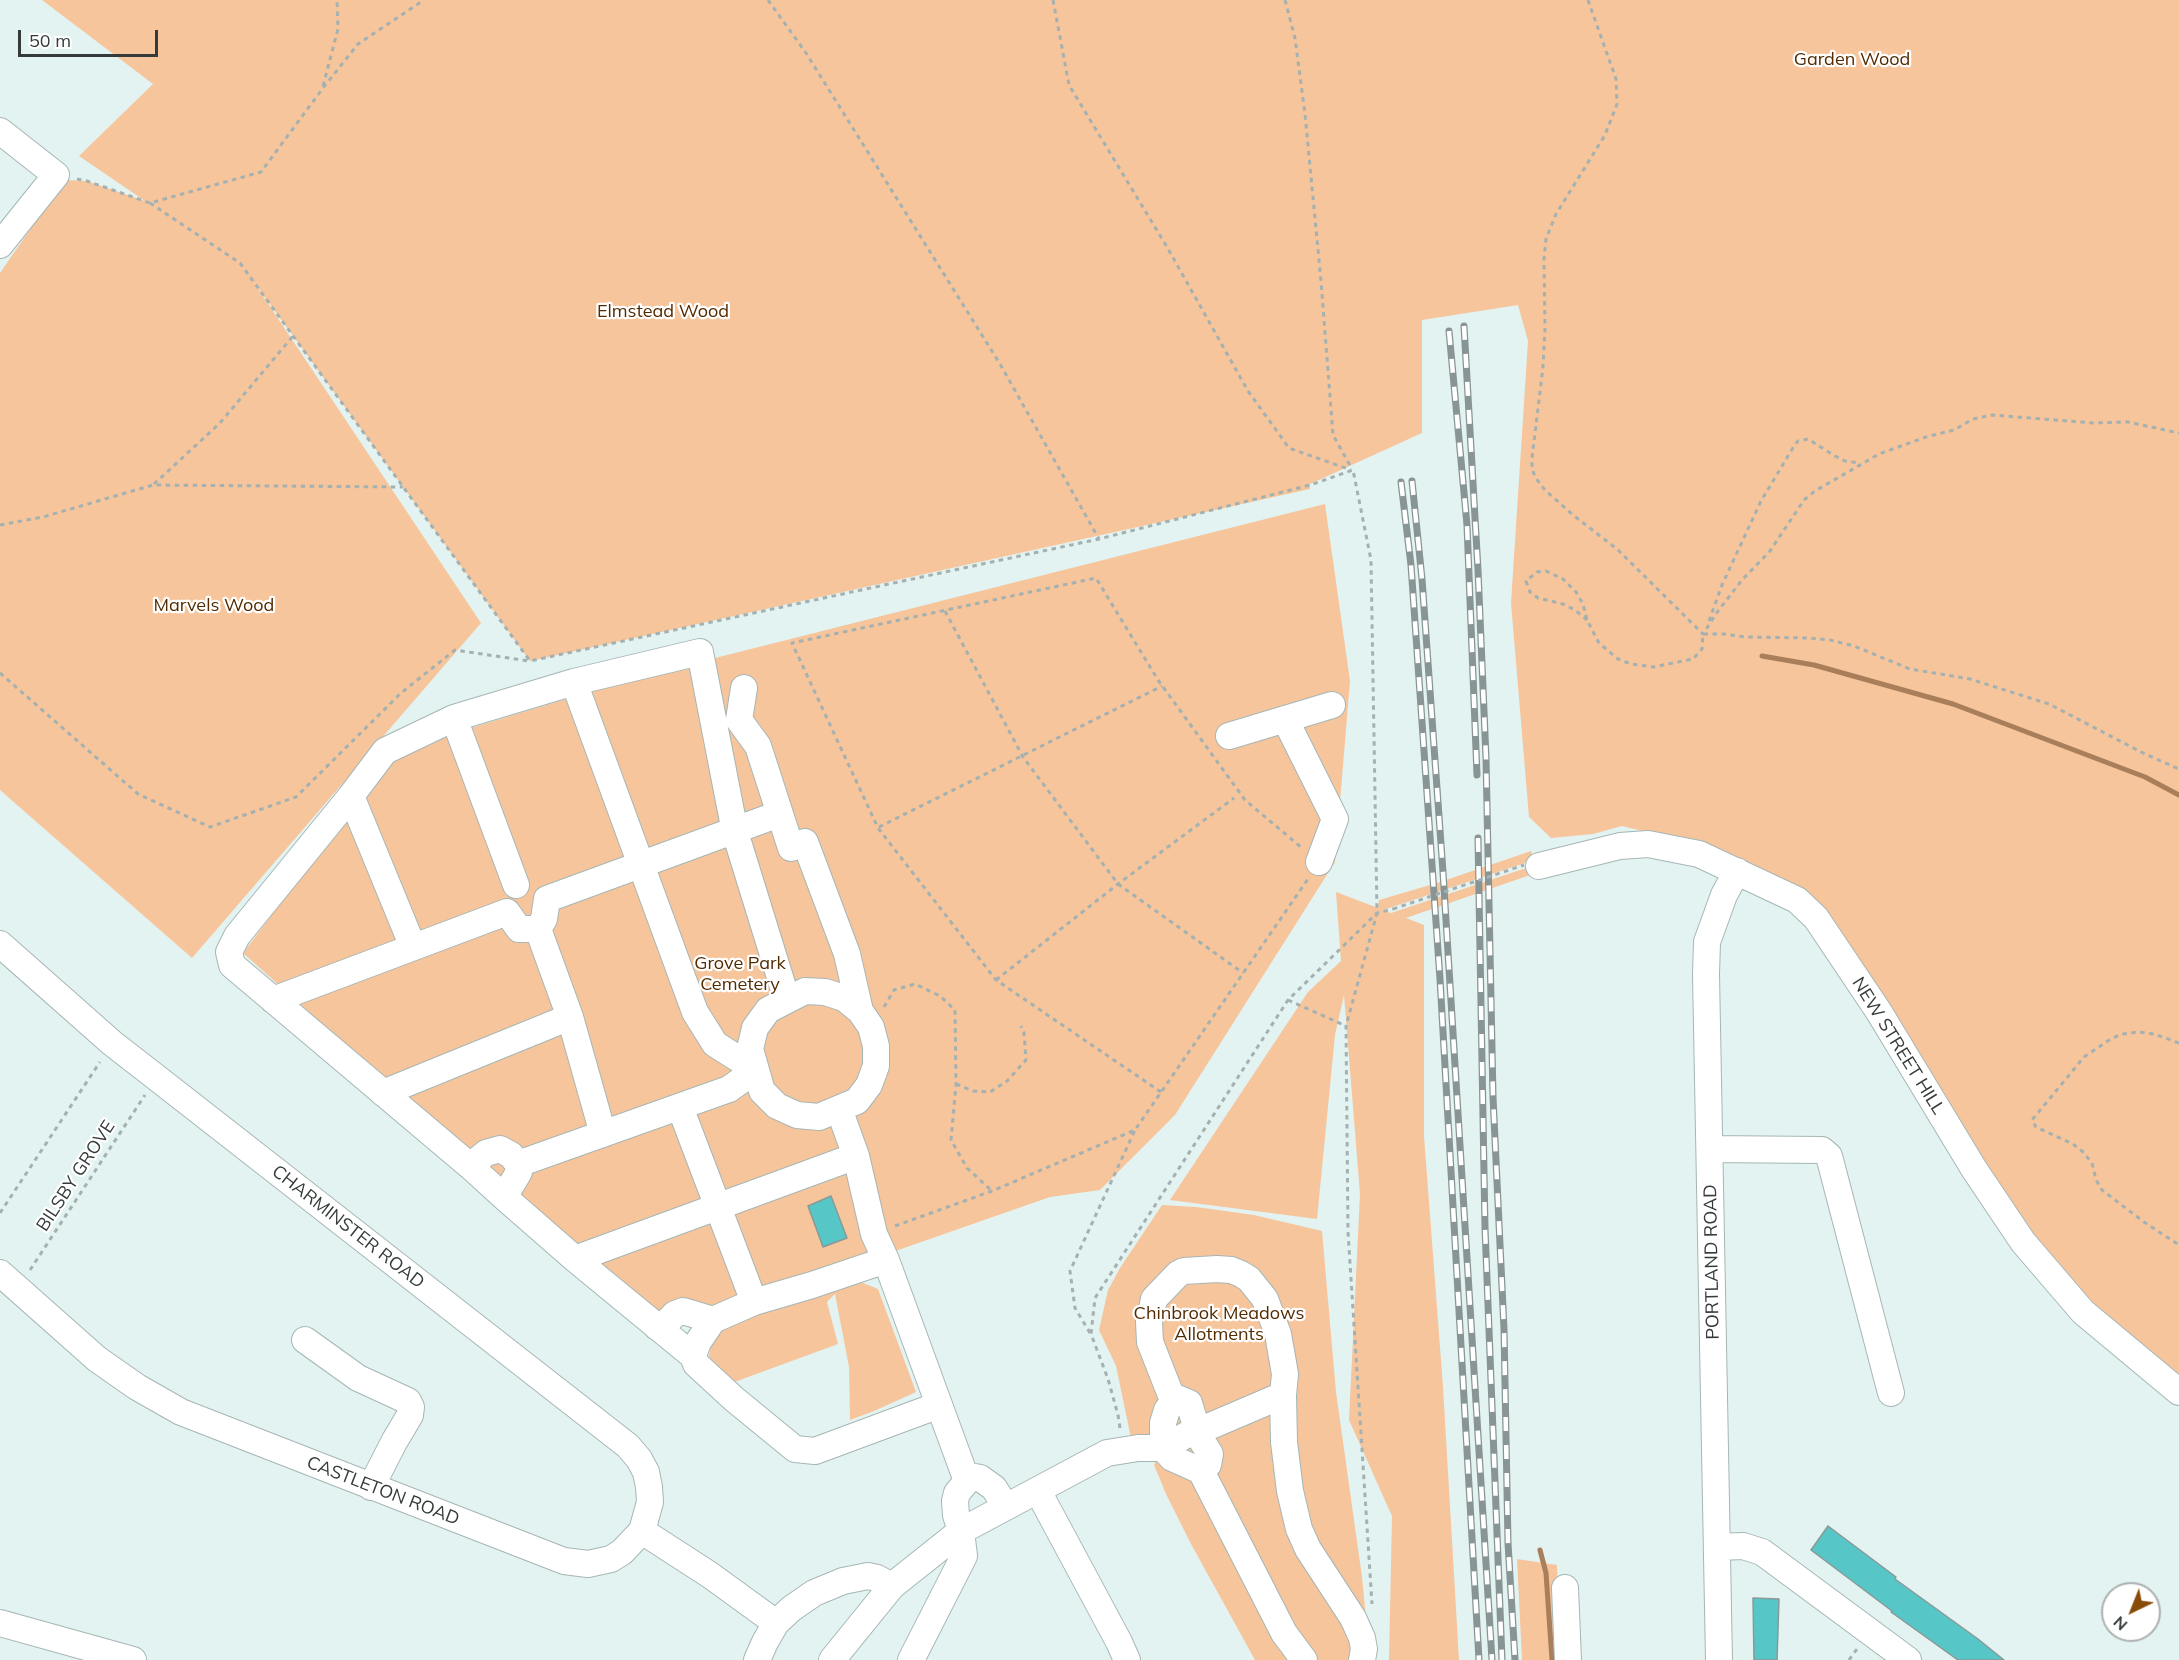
<!DOCTYPE html>
<style>
body{margin:0}
#map{position:relative;width:2179px;height:1660px;overflow:hidden;background:#e2f3f2;font-family:Mulish,sans-serif}
canvas{display:block}
.north{position:absolute;left:2101px;top:1582px;width:60px;height:60px;box-sizing:border-box;background:#fff;border:2px solid #aeb1b1;border-radius:50%;rotate:223deg;font-size:16px;font-weight:700;line-height:24px;text-align:center;color:#353b3b}
.north::after{content:'';display:block;margin:auto;width:21px;height:27px;background:#884c08;clip-path:polygon(50% 0,100% 100%,50% 72%,0 100%)}
.scale{position:absolute;left:18px;top:30px;width:140px;height:27px;box-sizing:border-box;border:3px solid #353b3b;border-top:0;padding-left:8px;font-size:18px;line-height:21px;white-space:nowrap;color:#353b3b;-webkit-text-stroke:4px #fff;paint-order:stroke}
</style>
<div id="map">
<canvas width="2179" height="1660"></canvas>
<div class="north">N</div>
<div class="scale">50 m</div>
</div>
<script>
const g = document.querySelector('canvas').getContext('2d');
g.lineJoin = 'round';
function fill(path, color) {
  g.fillStyle = color;
  g.fill(path, 'evenodd');
}
function shape(rows) {
  const path = new Path2D();
  for (const r of rows) {
    path.moveTo(r[0], r[1]);
    for (let i = 2; i < r.length; i += 2) path.lineTo(r[i], r[i + 1]);
  }
  return path;
}
function trace(path, color, width, dash) {
  g.strokeStyle = color;
  g.lineWidth = width;
  g.lineCap = dash ? 'butt' : 'round';
  g.setLineDash(dash || []);
  g.stroke(path);
}
function drawText(font, color, halo, rows, align = 'center') {
  g.font = font + ' Mulish,sans-serif';
  g.lineWidth = 4.5;
  g.setLineDash([]);
  g.textBaseline = 'middle';
  g.strokeStyle = halo;
  g.fillStyle = color;
  for (const [text, x, y, turn = 0] of rows) {
    g.save();
    g.translate(x, y);
    g.rotate((+turn || 0) * Math.PI / 180);
    g.textAlign = isNaN(turn) ? turn : align;
    if (halo) g.strokeText(text, 0, 0);
    g.fillText(text, 0, 0);
    g.restore();
  }
}
fill(shape([
 [42,0,2179,0,2179,1386,2032,1247,1811,904,1663,836,1622,826,1593,834,1551,838,1529,817,1511,603,1528,341,1518,305,1422,320,1422,433,1310,484,1310,489,530,661,253,281,481,623,192,958,0,790,0,273,64,180,87,181,145,201,79,156,153,84],
 [1325,504,1350,681,1335,862,1175,1115,1100,1190,1050,1197,864,1262,839,1289,858,1281,878,1289,916,1392,874,1411,850,1420,849,1367,835,1294,827,1302,838,1344,729,1384,707,1364,720,1310,650,1317,243,953,395,751,632,679],
 [1531,851,1534,860,1383,910,1391,913,1535,865,1536,873,1406,918,1424,925,1424,1136,1443,1387,1459,1660,1389,1660,1392,1516,1349,1420,1360,1194,1344,995,1335,1035,1317,1219,1170,1200,1308,992,1341,961,1336,892,1378,908,1379,900,1440,882],
 [1162,1205,1196,1207,1254,1215,1322,1231,1336,1392,1362,1577,1370,1660,1255,1660,1191,1544,1166,1494,1154,1465,1159,1453,1131,1438,1116,1366,1099,1330,1108,1290,1120,1268],
 [1517,1559,1557,1565,1560,1660,1522,1660]
]), '#f7c59c');
trace(shape([
 [1762,656,1814,665,1953,704,2145,777,2179,795],
 [1540,1550,1546,1573,1552,1660]
]), '#a87f5a', 5);
const building = shape([
 [831,1196,847,1238,823,1247,808,1206,831,1196],
 [1828,1526,1896,1577,1895,1579,1978,1639,2004,1660,1958,1660,1891,1612,1892,1611,1811,1550,1828,1526],
 [1753,1598,1779,1599,1777,1660,1754,1660,1753,1598]
]);
fill(building, '#57c6c6');
trace(building, '#899998', 1.5);
const minor = shape([
 [0,131,56,175,0,245],
 [574,682,700,652,735,832,787,1000],
 [744,688,739,720,758,746,791,848,805,842,847,954,860,1011,871,1027,876,1046,876,1066,869,1085,857,1101,819,1117,797,1115,777,1106,762,1091,750,1049,755,1028,768,1010,805,991,825,992,844,998,860,1011],
 [1285,719,1335,819,1319,862],
 [1229,736,1332,705],
 [351,796,237,936,229,952,232,965,470,1166,486,1153,500,1149,511,1155,518,1164,519,1172,504,1197,575,1259,856,1156],
 [1539,866,1620,846,1648,844,1699,854,1797,900,1816,918,1879,1012,1974,1169,2023,1242,2083,1312,2179,1392],
 [516,885,454,718,574,682,695,1012,715,1044,756,1070,729,1089,518,1164],
 [538,929,570,1017,603,1134],
 [0,944,112,1043,157,1078,628,1446,639,1459,646,1472,649,1487,650,1502,642,1531],
 [413,947,351,796,385,751,454,718],
 [273,1000,507,912,519,929,538,929,544,919,547,899,779,814],
 [383,1093,570,1017],
 [680,1107,754,1302],
 [839,1109,856,1156,874,1234,886,1260,967,1481],
 [1710,1149,1822,1150,1829,1156,1891,1393],
 [470,1166,504,1197],
 [575,1259,693,1356,698,1342,713,1320,754,1302,812,1285,886,1260],
 [0,1273,97,1359,137,1387,181,1412,564,1561,588,1564,611,1559,622,1552,642,1531,710,1575,776,1623],
 [657,1327,665,1324,675,1314,683,1311,713,1320],
 [305,1340,358,1378,408,1401,411,1407,410,1415,394,1442,371,1487],
 [693,1356,696,1364,734,1399,795,1449,815,1451,939,1405],
 [1177,1398,1189,1403,1199,1436,1210,1454,1208,1465,1201,1471,1172,1458,1163,1448,1163,1423,1167,1410,1177,1398],
 [1175,1399,1170,1393,1150,1342,1149,1322,1154,1299,1178,1274,1184,1271,1217,1269,1231,1270,1241,1274,1249,1279,1265,1299,1278,1334,1285,1374,1283,1395,1284,1442,1290,1491,1299,1529,1308,1549,1353,1618,1362,1638,1364,1649,1362,1660],
 [1201,1471,1284,1633,1304,1660],
 [1038,1491,1119,1642,1127,1660],
 [1718,1547,1743,1546,1762,1552,1908,1660],
 [1565,1588,1568,1660],
 [0,1623,133,1660],
 [757,1660,765,1642,776,1623,791,1609,814,1593,843,1581,868,1576,877,1578,892,1586],
 [832,1660,892,1586,961,1531,1107,1453,1138,1448,1163,1448,1197,1429,1208,1427,1283,1395],
 [911,1660,964,1556,961,1531,956,1515,955,1501,957,1493,967,1481,975,1477,980,1478,994,1488,1006,1507],
 [1719,1660,1706,974,1707,942,1724,895,1737,871]
]);
trace(minor, '#a6b6b5', 28);
trace(shape([
 [768,0,806,53,1000,364,1099,539],
 [1053,0,1069,85,1167,247,1248,391,1289,448,1351,470],
 [1285,0,1295,38,1305,114,1321,281,1333,435,1352,469],
 [1588,0,1616,79,1617,104,1605,135,1556,214,1546,239,1544,259,1545,328,1543,367,1532,458,1532,468,1535,477,1545,490,1573,515,1617,549,1703,634,1718,611,1742,580,1770,551,1804,500,1815,491,1879,454,1926,437,1954,430,1973,419,1992,415,2093,423,2128,422,2179,433],
 [323,86,338,29,337,0],
 [77,179,87,181,150,203,261,172,323,88,358,44,424,0],
 [150,203,240,263,530,661,1099,539,1310,485,1353,470,1371,560,1377,913,1346,1026,1348,1232,1372,1604],
 [154,484,220,423,293,336],
 [0,525,43,517,153,485,403,487],
 [945,611,1023,757,1118,884,1243,973],
 [1587,620,1575,610,1563,604,1538,598,1530,592,1526,581,1537,572,1546,571,1563,579,1576,592,1583,604,1587,620,1599,643,1618,659,1631,664,1653,667,1693,659,1702,649,1703,634,1724,634,1745,637,1809,638,1830,640,1854,646,1910,669,1970,679,2049,704,2145,754,2179,769],
 [1709,621,1722,585,1761,501,1794,446,1798,441,1808,439,1835,456,1845,461,1859,463],
 [0,673,138,794,210,827,296,797,401,693,455,650,529,661],
 [879,827,1162,686],
 [996,980,1118,884,1234,798],
 [1288,1000,1346,1026],
 [884,1007,894,990,915,984,940,996,955,1010,956,1084,951,1140,967,1168,992,1191],
 [2179,1043,2154,1034,2138,1032,2123,1034,2112,1038,2084,1057,2032,1120,2036,1127,2073,1144,2082,1151,2092,1163,2096,1180,2102,1190,2144,1222,2179,1245],
 [956,1084,973,1091,990,1092,1007,1081,1026,1060,1024,1033,1021,1026],
 [1161,1092,996,980,878,828,792,643,1096,578,1158,680,1245,800,1302,848],
 [0,1213,100,1062],
 [895,1226,992,1191,1135,1130,1308,879],
 [30,1270,145,1095],
 [1090,1333,1075,1308,1070,1271,1135,1130],
 [1120,1428,1118,1415,1108,1379,1091,1334,1095,1298,1288,1000,1377,913,1393,909],
 [1849,1660,1857,1649]
]), '#a4b1b0', 3, [4.5, 4.5]);
trace(minor, '#fff', 26);
const rail = shape([
 [1464,326,1478,570,1486,758,1493,1097,1504,1329,1508,1543,1515,1660],
 [1449,331,1467,525,1477,775],
 [1412,481,1422,579,1443,872,1492,1660],
 [1401,482,1411,565,1440,979,1479,1660],
 [1478,838,1485,1228,1502,1660]
]);
trace(rail, '#899494', 7);
trace(rail, '#fff', 4.5, [14]);
trace(shape([
 [1393,909,1524,865]
]), '#a4b1b0', 3, [4.5, 4.5]);
drawText('18px', '#532b00', '#fff', [
 ["Garden Wood",1852,60],
 ["Elmstead Wood",663,312],
 ["Marvels Wood",214,606],
 ["Grove Park",740,964],
 ["Cemetery",740,985],
 ["Chinbrook Meadows",1219,1314],
 ["Allotments",1219,1335]
]);
drawText('18px', '#353b3b', '#fff', [
 ["NEW STREET HILL",1898,1046,58],
 ["BILSBY GROVE",76,1176,-57],
 ["CHARMINSTER ROAD",348,1227,38],
 ["PORTLAND ROAD",1712,1262,-91],
 ["CASTLETON ROAD",383,1491,21]
]);
</script>
